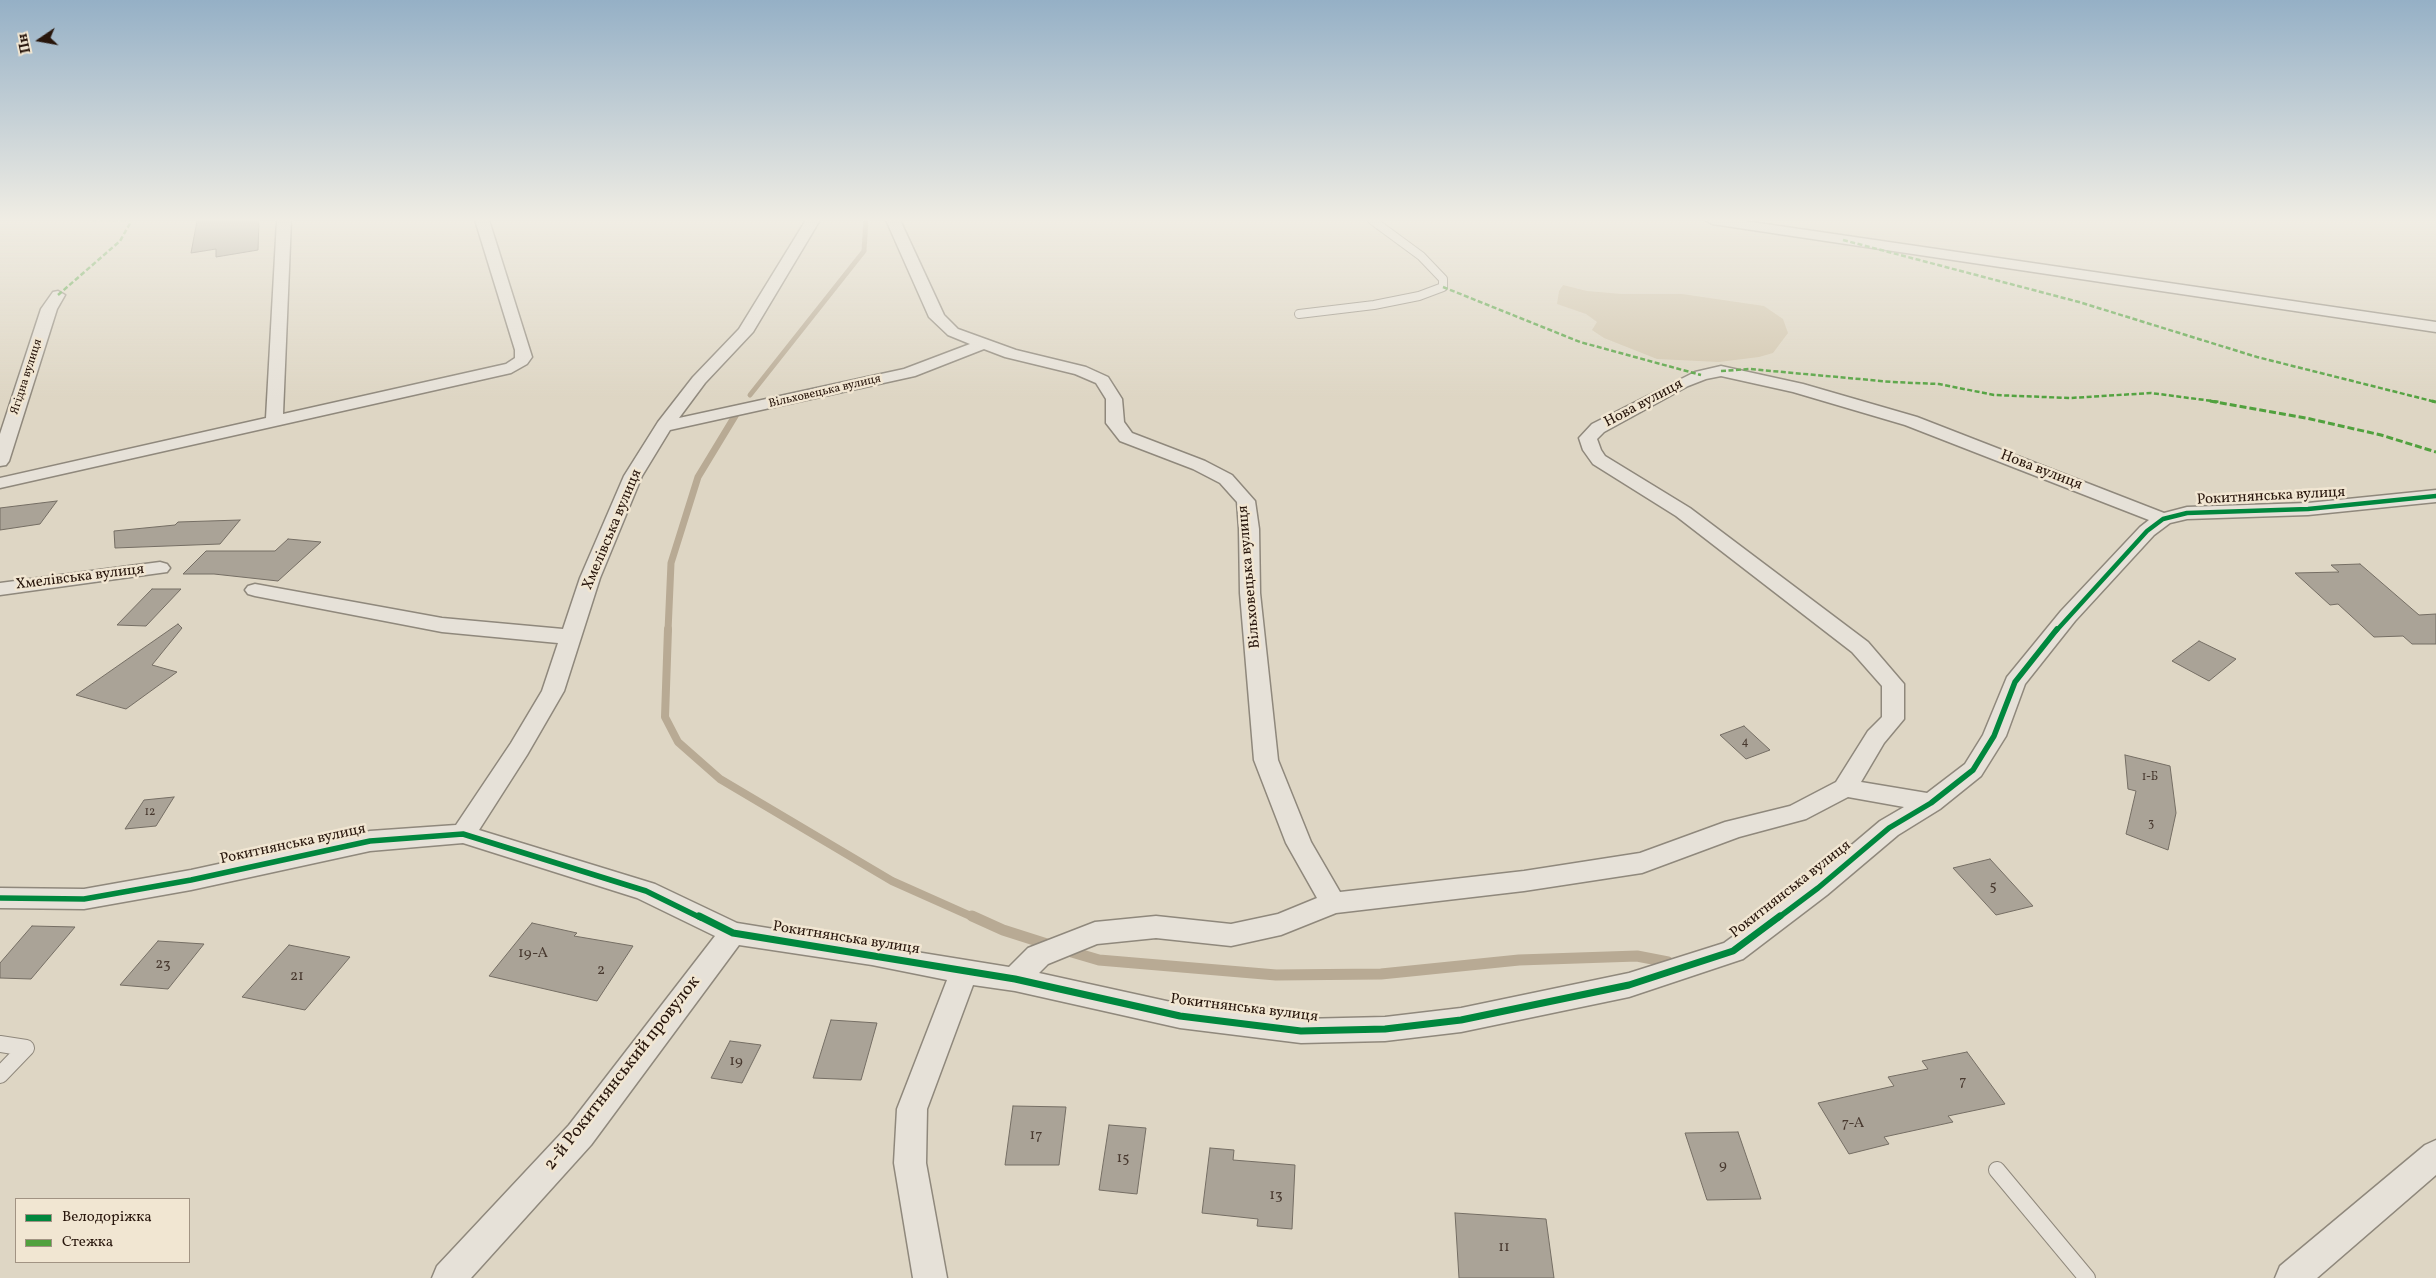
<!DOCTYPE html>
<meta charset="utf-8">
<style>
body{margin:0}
#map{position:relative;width:2436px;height:1278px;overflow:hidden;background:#ded6c4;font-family:Vollkorn,serif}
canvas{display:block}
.legend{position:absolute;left:15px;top:1198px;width:175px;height:65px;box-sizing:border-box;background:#f1e6d2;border:1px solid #a19383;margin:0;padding:6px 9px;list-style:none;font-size:15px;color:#28160c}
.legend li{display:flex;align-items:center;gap:10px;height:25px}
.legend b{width:25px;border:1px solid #a19383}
.north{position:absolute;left:15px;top:15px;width:50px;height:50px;-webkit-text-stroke:4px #f1e6d2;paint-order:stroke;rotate:258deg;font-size:14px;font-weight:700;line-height:20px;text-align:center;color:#28160c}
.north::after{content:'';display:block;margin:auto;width:18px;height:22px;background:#28160c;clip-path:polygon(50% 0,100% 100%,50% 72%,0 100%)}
</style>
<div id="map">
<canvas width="2436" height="1278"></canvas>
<ul class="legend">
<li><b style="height:6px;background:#00873e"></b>Велодоріжка</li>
<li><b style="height:6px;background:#51a13e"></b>Стежка</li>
</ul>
<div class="north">Пн</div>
</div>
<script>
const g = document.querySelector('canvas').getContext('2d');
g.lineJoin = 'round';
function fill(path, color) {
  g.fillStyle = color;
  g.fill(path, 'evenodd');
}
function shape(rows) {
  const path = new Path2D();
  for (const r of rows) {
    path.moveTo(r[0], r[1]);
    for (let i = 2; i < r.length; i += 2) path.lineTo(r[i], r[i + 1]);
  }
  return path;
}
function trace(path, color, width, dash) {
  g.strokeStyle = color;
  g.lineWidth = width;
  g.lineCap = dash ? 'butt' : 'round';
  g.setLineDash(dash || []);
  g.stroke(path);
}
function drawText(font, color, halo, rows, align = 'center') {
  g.font = font + ' Vollkorn,serif';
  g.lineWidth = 5;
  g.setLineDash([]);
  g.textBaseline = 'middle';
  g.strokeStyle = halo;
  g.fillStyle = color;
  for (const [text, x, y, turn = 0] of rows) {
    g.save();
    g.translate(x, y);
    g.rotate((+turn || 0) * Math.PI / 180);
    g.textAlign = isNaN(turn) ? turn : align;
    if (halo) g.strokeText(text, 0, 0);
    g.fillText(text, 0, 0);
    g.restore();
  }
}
fill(shape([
 [1563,285,1587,291,1622,294,1682,294,1764,306,1783,319,1788,333,1773,353,1759,357,1719,362,1657,359,1604,338,1592,330,1597,322,1586,314,1557,304,1559,291]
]), '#d2c6ae');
trace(shape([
 [750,395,864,251,866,220]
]), '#b8aa94', 5);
trace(shape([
 [668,631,671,563,698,477,735,416]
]), '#b8aa94', 7);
trace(shape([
 [668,629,665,717,678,742,720,779,892,881,975,918]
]), '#b8aa94', 8);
trace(shape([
 [972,916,1003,930,1050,945],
 [1065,950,1099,960,1276,975,1381,974,1519,960,1637,956,1668,962]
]), '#b8aa94', 11);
const building = shape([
 [206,220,259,220,258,250,216,257,216,249,191,253,197,221,206,220],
 [57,501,40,524,0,530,0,508,57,501],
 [240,520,220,544,115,548,114,531,175,525,178,522,240,520],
 [288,539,321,542,278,581,214,574,183,574,206,551,275,551,288,539],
 [2360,564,2419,615,2436,614,2436,644,2412,644,2403,636,2374,637,2338,604,2330,605,2295,573,2339,572,2331,565,2360,564],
 [152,589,181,589,146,626,117,625,152,589],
 [178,624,182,628,152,665,177,672,126,709,76,695,178,624],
 [2199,641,2236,659,2209,681,2172,661,2199,641],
 [1744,726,1770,750,1746,759,1720,735,1744,726],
 [2125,755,2170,766,2176,813,2168,850,2126,834,2136,791,2128,789,2125,755],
 [174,797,156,826,125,829,144,800,174,797],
 [1990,859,2033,906,1996,915,1953,868,1990,859],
 [532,923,577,933,574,936,633,946,597,1001,489,976,532,923],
 [32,926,75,927,31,979,0,978,0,963,32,926],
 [158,941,204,944,168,989,120,985,158,941],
 [289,945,350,957,305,1010,242,997,289,945],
 [831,1020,877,1023,861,1080,813,1078,831,1020],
 [730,1041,761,1045,742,1083,711,1078,730,1041],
 [1967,1052,2005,1104,1948,1116,1953,1122,1884,1137,1889,1144,1849,1154,1818,1103,1894,1086,1888,1077,1928,1069,1922,1061,1967,1052],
 [1013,1106,1066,1107,1059,1165,1005,1165,1013,1106],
 [1109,1125,1146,1128,1137,1194,1099,1190,1109,1125],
 [1738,1132,1761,1199,1707,1200,1685,1133,1738,1132],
 [1210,1148,1234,1150,1233,1160,1295,1165,1292,1229,1257,1226,1258,1219,1202,1213,1210,1148],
 [1455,1213,1546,1219,1554,1278,1459,1278,1455,1213]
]);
fill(building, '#aaa397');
trace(building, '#756e64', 1);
const laneFar1 = shape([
 [1299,314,1374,305,1419,296,1443,287,1443,279,1421,256,1372,220]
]);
const lane = shape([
 [0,1044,26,1048,0,1075],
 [1997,1170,2087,1278]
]);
const street = shape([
 [277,220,291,220,283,414,506,364,515,358,515,350,475,220,489,220,532,357,527,364,511,373,0,488,0,478,266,418,277,220],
 [806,220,820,220,753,332,705,383,679,418,904,369,970,344,948,335,929,317,886,220,900,220,944,315,958,329,1016,350,1086,367,1108,377,1122,399,1124,422,1132,433,1205,461,1232,475,1255,501,1259,529,1260,593,1278,760,1311,842,1340,892,1524,871,1640,853,1725,822,1790,806,1836,782,1868,731,1882,717,1882,686,1852,652,1676,516,1593,464,1583,450,1579,438,1592,424,1695,372,1721,366,1803,384,1917,417,2164,513,2187,507,2308,503,2436,490,2436,502,2308,515,2187,519,2170,523,2154,535,2075,621,2025,684,2006,736,1981,776,1940,809,1898,835,1827,895,1743,959,1629,997,1461,1032,1385,1041,1301,1043,1180,1028,1015,991,973,985,927,1109,926,1163,947,1278,913,1278,894,1163,897,1109,947,980,872,965,739,945,591,1145,471,1278,432,1278,437,1266,569,1125,715,936,637,898,463,843,370,851,191,890,84,909,0,908,0,888,84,889,191,870,370,831,456,825,511,743,542,691,558,643,442,632,255,596,248,594,245,590,248,586,255,584,442,618,563,629,580,578,624,476,658,422,693,377,739,329,806,220],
 [984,349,1005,357,1075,374,1096,383,1106,399,1106,423,1120,441,1193,469,1220,483,1237,502,1239,529,1240,593,1254,760,1286,843,1317,898,1278,914,1231,924,1156,916,1095,922,1028,948,1009,967,737,923,655,884,479,830,527,755,564,691,600,578,642,476,670,430,915,376,984,349],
 [1721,376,1793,392,1905,425,2149,520,2140,527,2061,611,2007,677,1983,735,1965,764,1927,793,1861,782,1884,743,1904,719,1904,684,1868,642,1690,508,1605,456,1601,450,1597,439,1604,432,1688,386,1706,379,1721,376],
 [1848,797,1904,807,1880,821,1809,881,1724,943,1629,973,1461,1008,1385,1017,1301,1019,1180,1004,1039,973,1048,964,1097,944,1156,938,1231,946,1281,935,1336,913,1524,891,1642,873,1739,837,1806,819,1848,797],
 [1705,220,1738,220,2436,322,2436,332,1712,224,1705,220],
 [58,291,65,295,57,309,9,461,6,465,0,466,0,434,41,309,53,292,58,291],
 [160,562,167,564,170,568,167,572,0,595,0,583,160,562],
 [2436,1140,2436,1175,2317,1278,2275,1278,2280,1266,2425,1145,2436,1140]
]);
trace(laneFar1, '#8f887c', 10);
trace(lane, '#8f887c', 18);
trace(street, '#8f887c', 3);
trace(laneFar1, '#e6e1d8', 8);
trace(lane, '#e6e1d8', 16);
fill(street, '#e6e1d8');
trace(shape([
 [1843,240,2079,302,2257,357,2436,402],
 [1443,287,1580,342,1701,375],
 [58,295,120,241,132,220,92,220],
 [1721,371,1750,369,1892,382,1939,384,1994,395,2070,398,2151,393,2220,402]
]), '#51a13e', 2.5, [5, 2.5]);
trace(shape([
 [2210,401,2306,418,2381,435,2436,452],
 [2432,401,2436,402]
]), '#51a13e', 3, [7, 3]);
trace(shape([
 [2056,631,2147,531,2163,519,2187,513,2308,509,2436,496]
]), '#00873e', 4.5);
trace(shape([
 [0,898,84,899,191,880,370,841,463,834,646,891,701,918],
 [1778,918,1818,888,1889,828,1931,803,1973,770,1994,736,2015,682,2057,629]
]), '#00873e', 5.5);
trace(shape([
 [699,916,733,933,1015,979,1180,1016,1301,1031,1385,1029,1461,1020,1629,985,1733,951,1780,916]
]), '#00873e', 7);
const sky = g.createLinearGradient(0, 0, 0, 399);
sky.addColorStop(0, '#95b0c6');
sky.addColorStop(0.55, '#f0ede4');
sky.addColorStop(1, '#f0ede400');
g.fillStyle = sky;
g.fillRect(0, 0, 2436, 399);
drawText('12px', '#28160c', '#f1e6d2', [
 ["Ягідна вулиця",27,377,-72],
 ["Вільховецька вулиця",825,392,-13]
]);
drawText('12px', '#48392f', null, [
 ["4",1745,743],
 ["1-Б",2150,778],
 ["12",150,813],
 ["3",2151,825]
]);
drawText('15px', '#28160c', '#f1e6d2', [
 ["Нова вулиця",1644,404,-28],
 ["Нова вулиця",2041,471,21],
 ["Рокитнянська вулиця",2271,497,-3],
 ["Хмелівська вулиця",613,530,-67],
 ["Вільховецька вулиця",1250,577,-95],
 ["Хмелівська вулиця",80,578,-7],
 ["Рокитнянська вулиця",293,845,-12],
 ["Рокитнянська вулиця",1791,890,-38],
 ["Рокитнянська вулиця",846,939,9],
 ["Рокитнянська вулиця",1244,1009,7]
]);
drawText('15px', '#48392f', null, [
 ["5",1993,887],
 ["19-А",533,954],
 ["23",163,965],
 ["2",601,971],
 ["21",297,977],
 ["19",736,1062],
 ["7",1963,1082],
 ["7-А",1853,1124],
 ["17",1036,1136],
 ["15",1123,1159],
 ["9",1723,1166],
 ["13",1276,1196],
 ["11",1504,1248]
]);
drawText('18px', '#28160c', '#f1e6d2', [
 ["2-й Рокитнянський провулок",623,1074,-52]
]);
</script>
